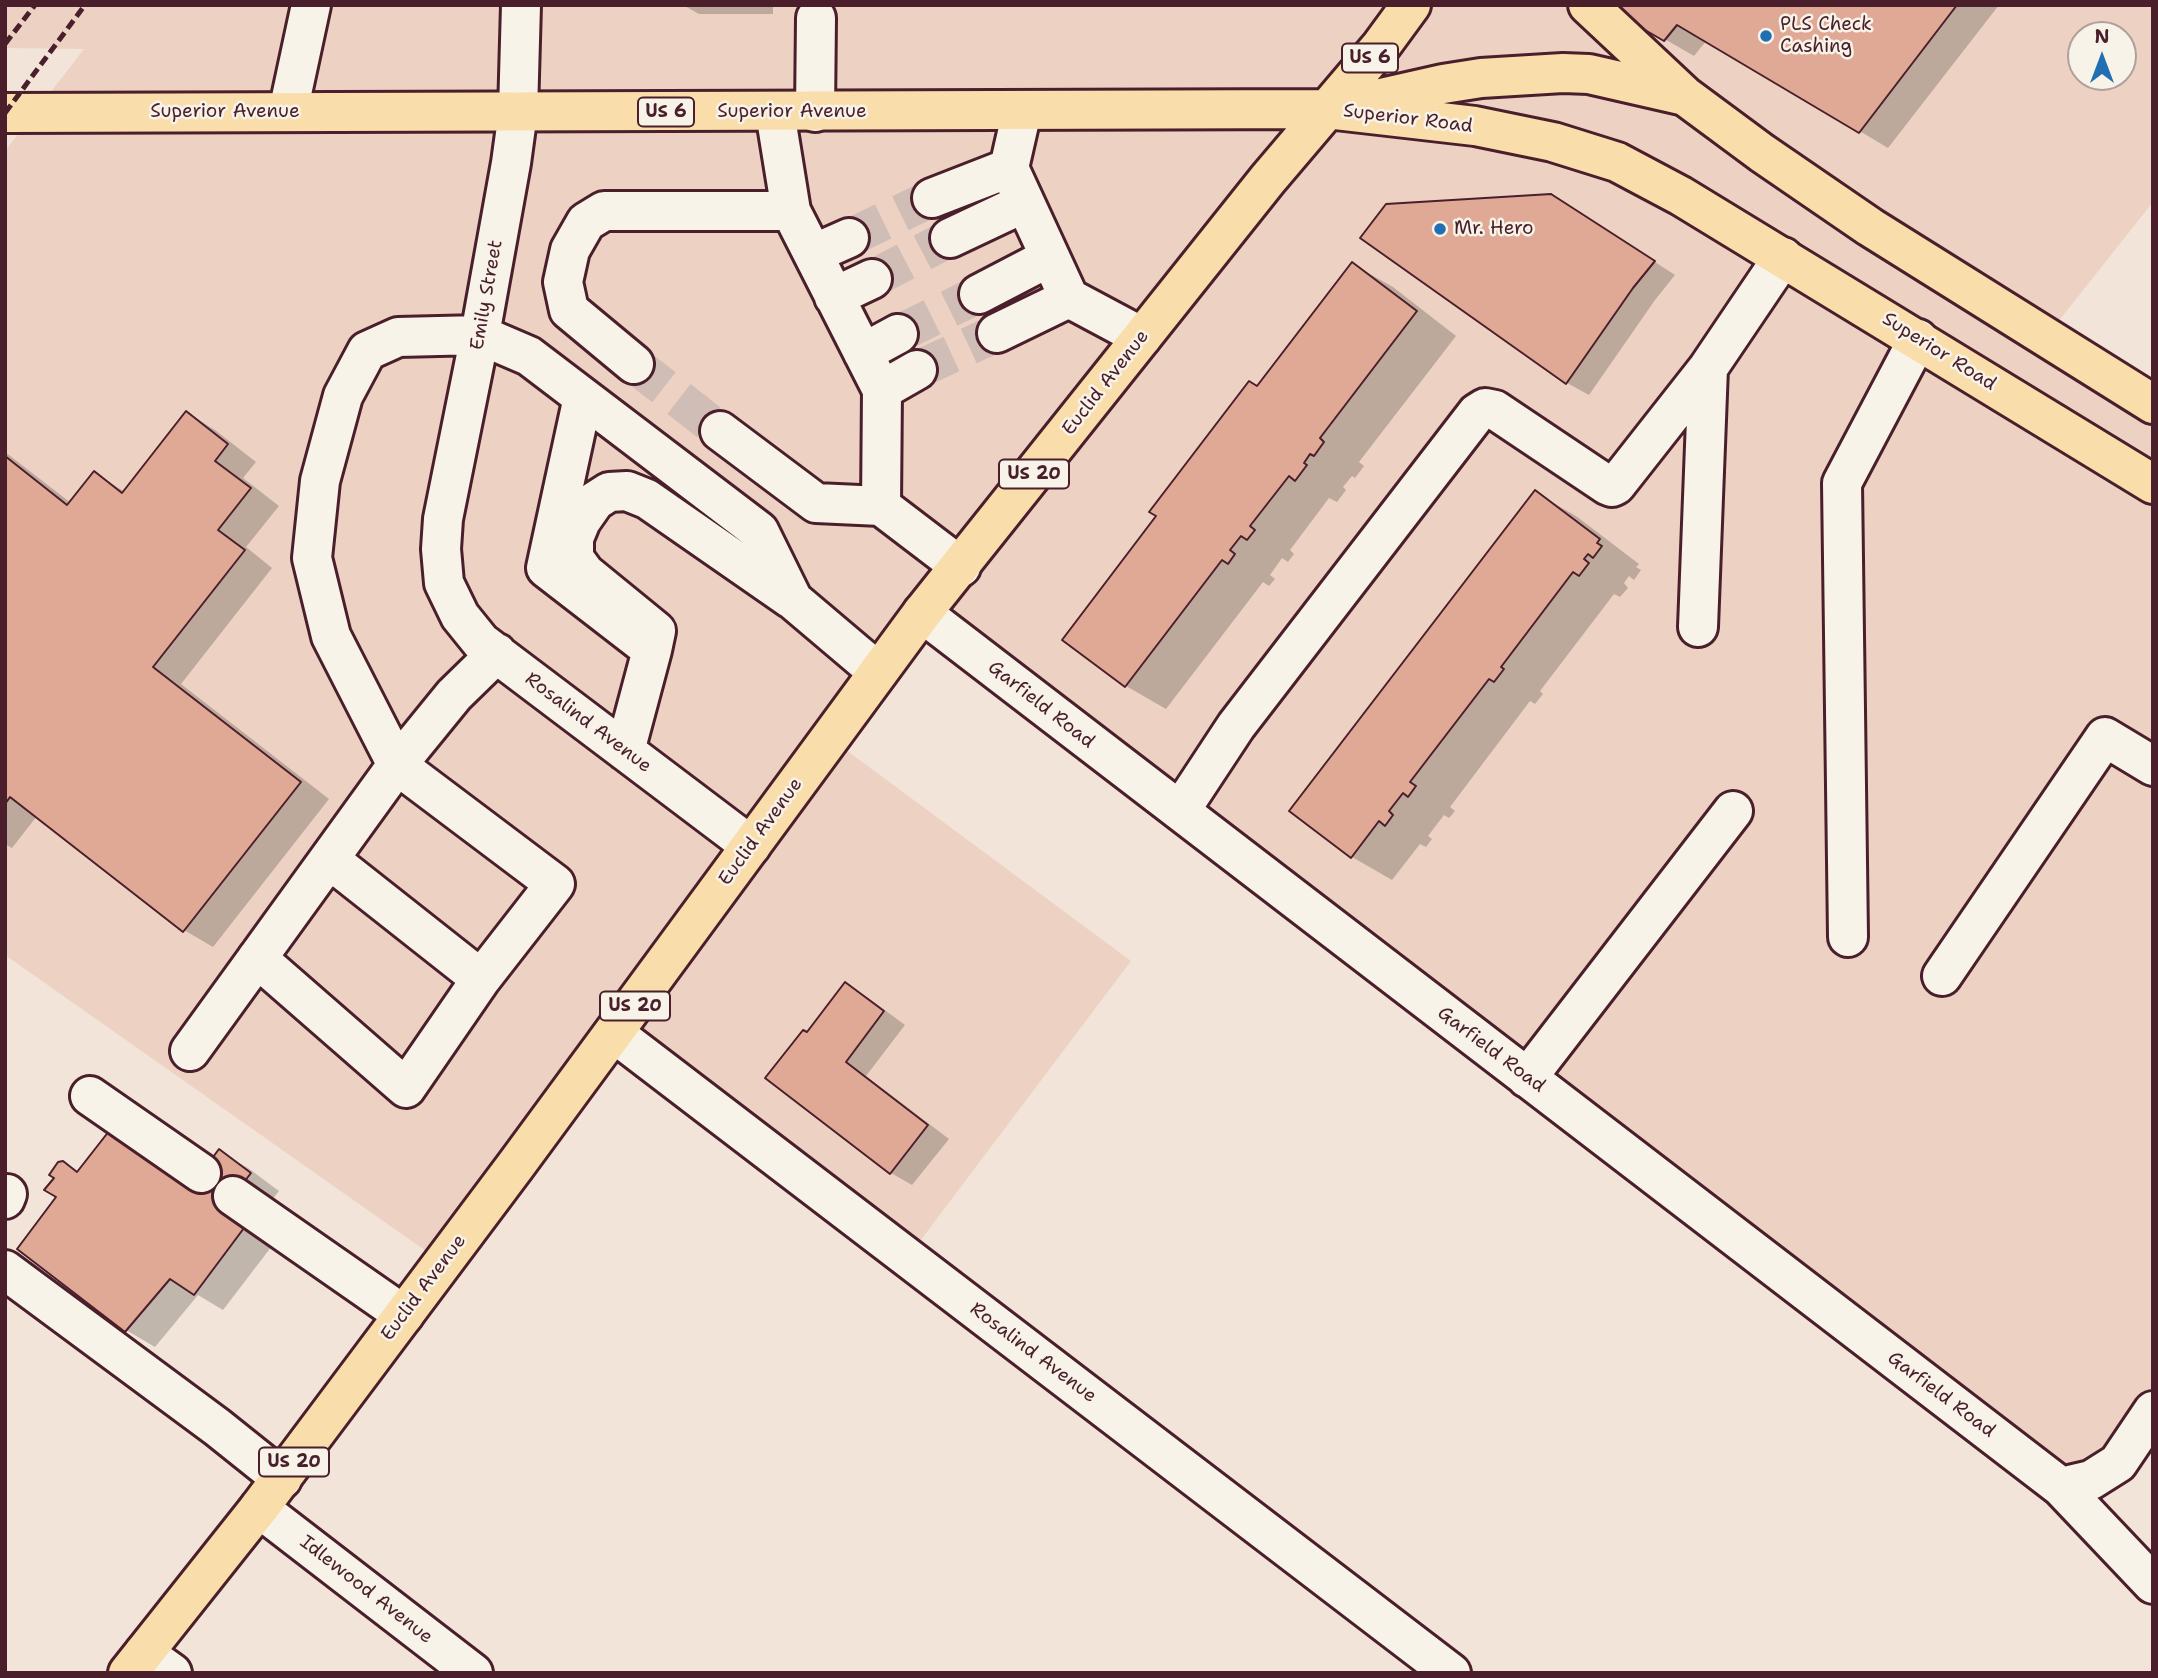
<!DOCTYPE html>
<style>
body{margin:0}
#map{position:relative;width:2158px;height:1678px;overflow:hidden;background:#f2e4d8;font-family:"Shantell Sans",sans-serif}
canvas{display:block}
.frame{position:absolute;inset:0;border:7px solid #4a1f2b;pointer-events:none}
.north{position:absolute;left:2067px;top:21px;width:70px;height:70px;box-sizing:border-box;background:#f7f3e8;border:2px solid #b29e9c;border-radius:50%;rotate:0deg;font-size:19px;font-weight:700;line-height:28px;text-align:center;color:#4a1f2b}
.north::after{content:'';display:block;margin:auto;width:24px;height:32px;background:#1f6fb2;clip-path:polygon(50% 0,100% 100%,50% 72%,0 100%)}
</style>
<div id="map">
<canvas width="2158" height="1678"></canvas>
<div class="frame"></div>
<div class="north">N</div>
</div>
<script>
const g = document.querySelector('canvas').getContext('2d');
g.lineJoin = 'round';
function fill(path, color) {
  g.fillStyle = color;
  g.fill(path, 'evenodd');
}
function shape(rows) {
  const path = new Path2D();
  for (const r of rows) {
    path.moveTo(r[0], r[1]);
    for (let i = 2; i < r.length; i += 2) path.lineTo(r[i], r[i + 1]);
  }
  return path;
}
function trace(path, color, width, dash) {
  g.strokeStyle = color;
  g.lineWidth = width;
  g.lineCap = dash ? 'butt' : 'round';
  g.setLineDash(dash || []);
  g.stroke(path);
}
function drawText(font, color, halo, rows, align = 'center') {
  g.font = font + ' "Shantell Sans",sans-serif';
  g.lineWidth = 5;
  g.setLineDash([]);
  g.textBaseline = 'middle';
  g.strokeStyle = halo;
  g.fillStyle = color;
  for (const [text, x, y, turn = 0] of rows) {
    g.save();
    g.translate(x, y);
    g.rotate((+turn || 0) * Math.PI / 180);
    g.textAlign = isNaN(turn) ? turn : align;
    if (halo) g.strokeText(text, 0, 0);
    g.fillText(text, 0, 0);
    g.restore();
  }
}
fill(shape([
 [5,5,2153,5,2153,202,2046,337,2153,404,2153,1412,2061,1487,922,613,830,738,1131,961,908,1257,615,1034,443,1263,5,955,5,151,84,49,5,48],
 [2081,35,2123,35,2123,77,2081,77]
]), '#edd2c4');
fill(shape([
 [683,5,773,5,773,14,699,14],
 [1621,5,1999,5,1888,148,1707,40,1694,56,1616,11],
 [1573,209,1675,275,1655,300,1589,395,1567,383,1362,237],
 [1352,264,1393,287,1456,336,1359,462,1364,466,1355,478,1352,476,1343,487,1346,490,1337,502,1329,498,1290,550,1294,554,1288,562,1282,558,1270,575,1275,579,1269,586,1263,582,1166,709,1126,686,1258,388],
 [187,413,215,430,256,462,243,478,279,506,246,547,272,568,181,684,329,799,213,947,184,930,37,816,12,848,5,844,5,452,71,503,94,473,125,492],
 [1536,493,1576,516,1639,564,1636,567,1641,570,1634,580,1629,576,1624,583,1628,588,1620,597,1614,594,1540,691,1543,694,1535,704,1530,701,1450,807,1455,811,1449,818,1444,815,1428,836,1432,839,1426,847,1420,844,1392,880,1352,857],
 [845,984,867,997,905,1025,866,1076,949,1139,912,1185,891,1173,808,1034],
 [219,1152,248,1168,279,1191,251,1226,275,1242,223,1310,198,1295,155,1347,126,1330,56,1178,63,1163,79,1172,195,1185]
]), '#0003');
const building = shape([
 [1619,5,1957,5,1859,133,1677,25,1664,41,1614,12,1619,5],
 [1551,194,1655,261,1633,288,1566,384,1360,238,1386,204,1551,194],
 [1352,262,1417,311,1320,438,1324,442,1314,456,1310,454,1304,463,1307,465,1295,481,1289,476,1250,526,1255,530,1247,540,1241,536,1230,550,1235,554,1228,564,1222,560,1125,687,1062,640,1156,516,1149,512,1249,381,1257,386,1352,262],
 [186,411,228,444,215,461,251,488,218,530,245,550,153,667,301,782,183,932,10,797,5,804,5,456,67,505,94,471,122,493,186,411],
 [1535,490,1600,539,1597,543,1602,546,1593,558,1588,554,1584,559,1589,563,1579,576,1573,572,1501,667,1504,669,1494,682,1489,679,1410,782,1416,786,1408,797,1403,793,1389,811,1393,815,1385,826,1379,821,1351,858,1289,811,1535,490],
 [845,982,884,1011,846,1062,928,1125,890,1174,765,1078,803,1030,807,1032,845,982],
 [113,1126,191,1187,219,1149,251,1173,224,1208,247,1224,194,1295,170,1279,125,1332,17,1249,56,1197,44,1190,54,1178,49,1175,58,1162,63,1161,77,1172,113,1126]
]);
fill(building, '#e0a996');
trace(building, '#4a1f2b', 2);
trace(shape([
 [849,238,932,198],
 [872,279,950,238],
 [898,334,979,294],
 [634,364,720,431],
 [917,370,997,333]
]), '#d0bdb5', 38, [38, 19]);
const minor = shape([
 [521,5,518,112,511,163,480,335,443,519,441,549,444,583,460,616,481,642,751,846],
 [1022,111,1009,168,1069,298,1142,337],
 [288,112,311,5],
 [775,112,791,211,882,390,881,506,961,567],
 [815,112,816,18],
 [932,198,1009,168],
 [950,238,1024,203],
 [813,254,849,238],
 [979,294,1050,257],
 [834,297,872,279],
 [997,333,1069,298],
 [863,353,898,334],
 [634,364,569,310,563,282,570,250,586,222,604,211,791,211],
 [882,390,917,370],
 [583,397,546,568,652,650,625,751],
 [720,431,816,503,881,506],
 [922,613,2061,1487,2153,1584],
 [1698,627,1708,368],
 [652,650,656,631,585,573,574,558,574,538,581,521,595,501,609,492,627,491,647,499,791,599],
 [1180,811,1236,726,1477,413,1485,408,1495,410,1607,485,1612,487,1616,485,1708,368,1783,257],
 [329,859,481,979],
 [1848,937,1842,483,1918,339],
 [257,958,406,1088,481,979,555,884,397,765,331,636,312,558,320,481,343,396,367,351,398,337,480,335,529,356,759,531,793,600,878,672],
 [1942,976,2105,737,2153,766],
 [615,1034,1451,1673],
 [190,1051,397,765,454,695,497,653],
 [1527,1078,1733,811],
 [90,1096,201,1173],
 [233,1196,404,1315],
 [5,1199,7,1194],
 [5,1270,217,1427,282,1479],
 [2061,1487,2091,1480,2118,1463,2153,1411],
 [259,1508,473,1673],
 [144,1653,172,1673]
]);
const major = shape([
 [1588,5,1683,94],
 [1359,103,1443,84,1481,78,1563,73,1589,74,1685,96,1762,153,1870,227,2153,404],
 [5,113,1327,109,1475,126,1553,142,1617,162,1681,196,2153,484],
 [128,1673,259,1508,516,1165,922,613,1268,179,1381,46,1411,5]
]);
trace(minor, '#4a1f2b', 44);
trace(major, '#4a1f2b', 44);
trace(minor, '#f7f3e8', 38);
trace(major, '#f9deab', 38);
trace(shape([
 [5,44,35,5],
 [5,113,85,5]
]), '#4a1f2b', 5, [10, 5]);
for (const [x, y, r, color] of [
 [1766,36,7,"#1f6fb2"],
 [1440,229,7,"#1f6fb2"]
]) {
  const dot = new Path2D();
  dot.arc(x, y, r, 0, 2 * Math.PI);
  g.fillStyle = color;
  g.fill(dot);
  trace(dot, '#f7f3e8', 2.5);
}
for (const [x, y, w] of [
 [1370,58,56],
 [666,112,56],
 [1034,474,70],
 [635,1006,70],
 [294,1462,70]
]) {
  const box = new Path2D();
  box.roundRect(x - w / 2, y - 14.5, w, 29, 5);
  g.fillStyle = '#f7f3e8';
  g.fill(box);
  trace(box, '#4a1f2b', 2);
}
drawText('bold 18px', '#4a1f2b', null, [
 ["US 6",1370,58],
 ["US 6",666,112],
 ["US 20",1034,474],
 ["US 20",635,1006],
 ["US 20",294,1462]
]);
drawText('19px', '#4a1f2b', '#f7f3e8', [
 ["PLS Check",1780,25],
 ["Cashing",1780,47],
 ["Mr. Hero",1454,229]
], 'left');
drawText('19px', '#4a1f2b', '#f7f3e8', [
 ["Superior Avenue",225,112],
 ["Superior Avenue",792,112],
 ["Superior Road",1408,119,7],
 ["Emily Street",487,295,-80],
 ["Superior Road",1939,352,32],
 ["Euclid Avenue",1106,383,-52],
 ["Garfield Road",1041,705,38],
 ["Rosalind Avenue",588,723,37],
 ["Euclid Avenue",761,832,-54],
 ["Garfield Road",1491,1050,37],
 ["Euclid Avenue",424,1288,-53],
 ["Rosalind Avenue",1033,1353,37],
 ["Garfield Road",1941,1395,37],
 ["Idlewood Avenue",366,1590,38]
]);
</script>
